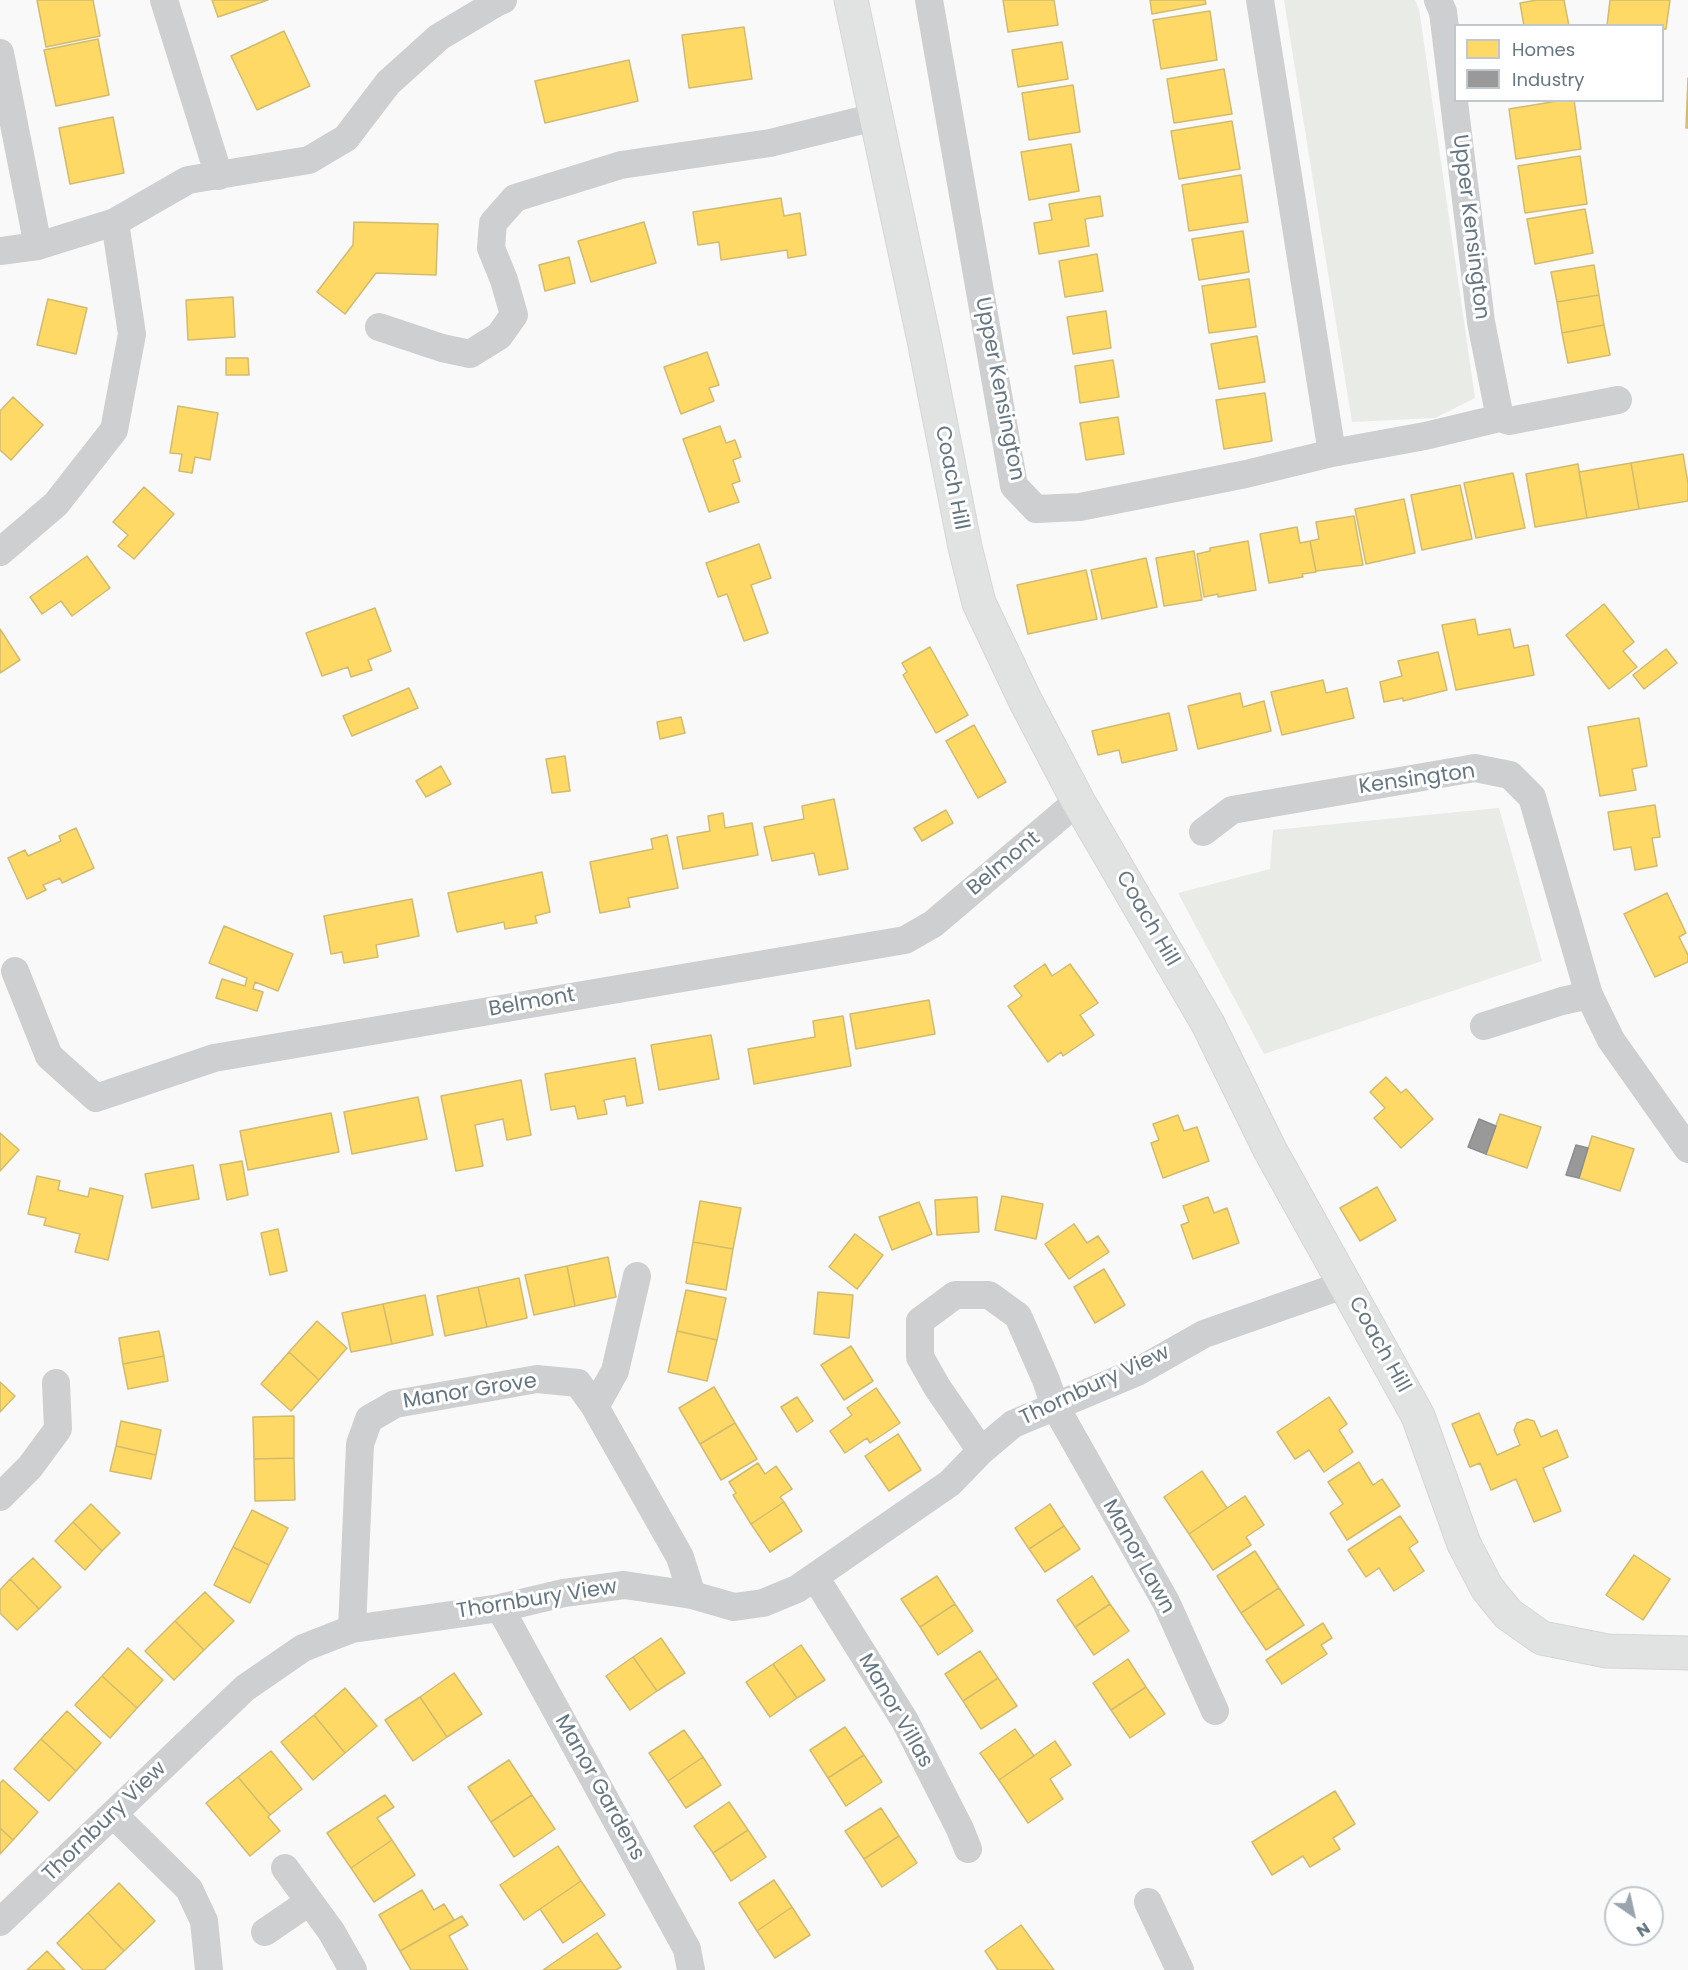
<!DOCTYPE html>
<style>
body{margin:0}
#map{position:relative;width:1688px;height:1970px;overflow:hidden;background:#f9f9f9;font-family:Poppins,sans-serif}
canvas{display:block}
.legend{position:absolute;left:1454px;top:24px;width:210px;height:78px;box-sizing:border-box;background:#fff;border:2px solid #c1c8cd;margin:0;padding:8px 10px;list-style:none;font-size:18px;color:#657683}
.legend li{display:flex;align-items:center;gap:12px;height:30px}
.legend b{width:30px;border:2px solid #c1c8cd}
.north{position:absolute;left:1604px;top:1886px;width:60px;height:60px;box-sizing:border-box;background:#fff;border:2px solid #c1c8cd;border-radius:50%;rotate:146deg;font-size:16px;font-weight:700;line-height:24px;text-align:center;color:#657683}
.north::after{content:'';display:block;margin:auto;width:21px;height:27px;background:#99a4ac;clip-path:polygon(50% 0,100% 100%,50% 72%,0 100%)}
</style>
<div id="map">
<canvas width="1688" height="1970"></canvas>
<ul class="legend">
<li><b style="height:16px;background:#ffd966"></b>Homes</li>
<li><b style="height:16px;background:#999"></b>Industry</li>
</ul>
<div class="north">N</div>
</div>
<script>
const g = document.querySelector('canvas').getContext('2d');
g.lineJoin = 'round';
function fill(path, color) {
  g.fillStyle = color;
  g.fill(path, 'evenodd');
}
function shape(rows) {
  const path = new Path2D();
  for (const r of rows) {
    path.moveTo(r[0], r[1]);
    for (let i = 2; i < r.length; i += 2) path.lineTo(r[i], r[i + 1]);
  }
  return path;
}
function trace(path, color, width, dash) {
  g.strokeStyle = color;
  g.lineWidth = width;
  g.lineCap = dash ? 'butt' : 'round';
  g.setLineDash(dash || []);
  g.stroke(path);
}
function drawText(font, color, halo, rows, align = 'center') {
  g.font = font + ' Poppins,sans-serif';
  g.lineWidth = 6;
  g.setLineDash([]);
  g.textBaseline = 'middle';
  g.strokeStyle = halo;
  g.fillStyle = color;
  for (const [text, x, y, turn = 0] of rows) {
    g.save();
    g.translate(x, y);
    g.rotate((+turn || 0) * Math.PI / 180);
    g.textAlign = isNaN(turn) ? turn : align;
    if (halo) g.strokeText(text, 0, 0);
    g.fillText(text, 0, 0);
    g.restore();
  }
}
fill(shape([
 [1284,0,1415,0,1419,9,1475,398,1435,418,1352,422],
 [1499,808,1542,961,1264,1054,1178,893,1270,869,1273,830]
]), '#e8ebe6');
const homes = shape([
 [37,0,93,0,100,36,46,47,37,0],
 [212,0,268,0,218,17,212,0],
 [1003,0,1054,0,1058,25,1008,32,1003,0],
 [1150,0,1205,0,1206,4,1152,14,1150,0],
 [1537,0,1564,0,1569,26,1524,26,1520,3,1537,0],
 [1610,0,1670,0,1666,29,1662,29,1662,26,1607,26,1610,0],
 [1210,11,1217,60,1161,69,1153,20,1210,11],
 [744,27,752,79,689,88,682,35,744,27],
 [284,31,310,86,257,110,231,56,284,31],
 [98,39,109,95,56,106,44,50,98,39],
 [1062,42,1068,79,1018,87,1012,50,1062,42],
 [629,60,638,101,545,123,535,81,629,60],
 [1224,69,1232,114,1174,123,1167,79,1224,69],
 [1688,78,1688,128,1686,128,1688,78],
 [1073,85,1080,132,1029,140,1022,93,1073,85],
 [1564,100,1574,100,1581,149,1516,159,1509,109,1564,100],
 [113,117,124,173,70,184,59,128,113,117],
 [1232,121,1240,169,1179,179,1171,131,1232,121],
 [1071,144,1079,191,1029,200,1021,152,1071,144],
 [1580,156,1587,204,1525,213,1518,166,1580,156],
 [1241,175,1248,222,1189,231,1182,185,1241,175],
 [1100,196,1103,216,1085,219,1089,246,1039,254,1034,223,1052,220,1049,204,1100,196],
 [781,198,784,216,800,213,806,255,788,258,787,250,721,260,719,242,698,245,693,212,781,198],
 [1585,209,1593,253,1535,264,1527,219,1585,209],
 [354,222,438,224,436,275,376,273,345,314,317,292,353,245,354,222],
 [644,222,656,263,591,282,578,241,644,222],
 [1243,231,1249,272,1199,280,1192,239,1243,231],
 [1097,254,1103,291,1065,297,1059,261,1097,254],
 [569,257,575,283,545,291,539,265,569,257],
 [1594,265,1599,295,1557,302,1551,272,1594,265],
 [1249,279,1256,327,1209,333,1202,286,1249,279],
 [1599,295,1604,325,1562,333,1557,302,1599,295],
 [233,297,235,337,188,340,186,300,233,297],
 [48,299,87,308,76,354,37,345,48,299],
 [1106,311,1111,348,1073,354,1067,317,1106,311],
 [1604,325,1610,355,1568,363,1562,333,1604,325],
 [1257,336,1265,382,1219,389,1211,344,1257,336],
 [707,352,719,385,709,388,714,401,681,414,664,367,707,352],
 [226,358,248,358,249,375,226,375,226,358],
 [1113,360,1119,397,1080,403,1075,366,1113,360],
 [1265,393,1272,441,1224,449,1216,400,1265,393],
 [13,397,43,425,11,460,0,450,0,411,13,397],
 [178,406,218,413,210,460,195,457,192,473,179,471,182,454,170,453,178,406],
 [1118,417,1124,454,1086,460,1080,423,1118,417],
 [720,426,726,443,735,440,741,457,733,460,740,481,732,484,739,502,709,512,683,439,720,426],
 [1683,454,1688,483,1688,501,1639,509,1631,463,1683,454],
 [1631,463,1639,509,1587,518,1579,472,1631,463],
 [1578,464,1587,518,1535,527,1526,474,1578,464],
 [1513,473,1525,528,1476,538,1464,483,1513,473],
 [1460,485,1472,539,1422,550,1411,495,1460,485],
 [144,487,174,514,134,559,118,546,128,535,113,522,144,487],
 [1404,499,1415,553,1366,564,1355,509,1404,499],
 [1354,516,1363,565,1316,571,1310,541,1319,539,1316,522,1354,516],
 [1297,527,1300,543,1310,541,1316,572,1302,574,1303,577,1269,583,1260,534,1297,527],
 [1248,541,1256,590,1218,597,1218,594,1204,597,1197,554,1210,551,1210,548,1248,541],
 [759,544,771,578,751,585,768,633,744,641,727,594,718,597,706,563,759,544],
 [1194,551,1202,600,1164,606,1156,558,1194,551],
 [87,556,110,588,72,616,61,601,42,614,30,597,87,556],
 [1146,558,1157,607,1102,619,1091,570,1146,558],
 [1086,570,1097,619,1028,634,1017,585,1086,570],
 [1604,604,1634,642,1623,651,1637,667,1609,689,1566,635,1604,604],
 [375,608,391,651,368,660,372,670,351,677,348,667,322,676,306,633,375,608],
 [1475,619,1478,635,1510,629,1514,648,1528,645,1534,675,1456,690,1442,625,1475,619],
 [0,629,20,660,0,673,0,629],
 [930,647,968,715,936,733,903,675,907,672,902,663,930,647],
 [1666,649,1677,663,1644,689,1633,675,1666,649],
 [1438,652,1447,690,1403,701,1403,698,1384,702,1380,682,1402,676,1398,661,1438,652],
 [1323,680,1326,693,1347,688,1354,718,1282,735,1271,692,1323,680],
 [409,688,418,708,352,736,343,716,409,688],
 [1240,693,1243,707,1264,701,1271,731,1198,749,1188,706,1240,693],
 [1169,713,1177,750,1122,763,1119,750,1098,755,1092,731,1169,713],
 [681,717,685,733,660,739,657,722,681,717],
 [1639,718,1647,766,1632,769,1636,790,1600,796,1588,727,1639,718],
 [974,725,1006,782,978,798,946,741,974,725],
 [565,756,570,791,552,793,546,759,565,756],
 [441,766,451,784,426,797,416,781,441,766],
 [834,799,848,869,819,875,814,853,772,861,764,827,804,819,802,806,834,799],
 [1655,805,1660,837,1652,838,1657,866,1635,870,1631,847,1614,850,1608,812,1655,805],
 [946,810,953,823,922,841,914,828,946,810],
 [723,813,725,828,752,823,758,855,683,869,677,837,710,831,708,816,723,813],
 [76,828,94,868,62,883,60,878,43,885,46,890,27,899,8,858,25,850,28,856,61,841,59,836,76,828],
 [667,835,678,888,628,898,630,907,600,913,590,862,653,849,651,839,667,835],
 [542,872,550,912,535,916,537,923,505,929,504,922,457,932,448,893,542,872],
 [1667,893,1686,933,1679,937,1688,955,1688,962,1655,977,1624,914,1667,893],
 [412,899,419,936,376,945,378,957,344,963,342,952,331,954,324,916,412,899],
 [224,926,293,954,278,991,255,982,253,989,263,992,257,1011,216,998,222,979,245,986,247,978,209,963,224,926],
 [1045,964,1052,976,1070,964,1098,1003,1080,1015,1094,1035,1063,1056,1061,1052,1048,1062,1008,1006,1022,996,1014,986,1045,964],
 [929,1000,935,1034,856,1049,850,1014,929,1000],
 [843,1016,851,1066,754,1084,748,1049,815,1037,813,1021,843,1016],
 [711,1035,719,1079,659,1090,651,1045,711,1035],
 [635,1058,643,1103,627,1106,625,1096,604,1100,607,1114,578,1119,575,1106,551,1110,545,1074,635,1058],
 [1386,1077,1401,1093,1406,1089,1433,1119,1401,1148,1374,1118,1385,1108,1370,1092,1386,1077],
 [521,1080,531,1135,507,1140,503,1119,475,1125,483,1166,456,1171,441,1096,521,1080],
 [418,1097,427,1139,352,1154,344,1112,418,1097],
 [331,1113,339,1152,248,1170,240,1131,331,1113],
 [1500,1114,1541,1127,1527,1168,1486,1154,1500,1114],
 [1178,1115,1184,1131,1197,1127,1209,1161,1163,1178,1151,1143,1159,1140,1153,1124,1178,1115],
 [0,1133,19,1150,0,1171,0,1133],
 [1592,1136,1634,1149,1620,1191,1579,1178,1592,1136],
 [242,1161,248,1195,227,1200,220,1165,242,1161],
 [193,1165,199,1199,152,1208,145,1174,193,1165],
 [37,1176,60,1181,58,1190,88,1197,90,1188,123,1196,108,1260,75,1252,80,1234,44,1225,46,1218,28,1214,37,1176],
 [1377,1187,1396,1220,1360,1241,1340,1208,1377,1187],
 [1002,1196,1043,1204,1036,1239,995,1230,1002,1196],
 [977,1197,979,1232,937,1235,935,1200,977,1197],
 [1208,1197,1214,1213,1227,1208,1239,1243,1193,1259,1181,1225,1189,1222,1183,1206,1208,1197],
 [700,1201,741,1208,733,1249,693,1242,700,1201],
 [919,1202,932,1234,892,1250,879,1217,919,1202],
 [1074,1224,1087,1243,1098,1236,1109,1252,1069,1279,1045,1244,1074,1224],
 [278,1229,287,1271,270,1275,261,1233,278,1229],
 [855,1234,883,1255,857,1289,829,1267,855,1234],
 [693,1242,733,1249,726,1290,686,1283,693,1242],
 [608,1257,616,1297,575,1306,567,1266,608,1257],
 [567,1266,575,1306,534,1315,525,1275,567,1266],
 [1104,1269,1125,1305,1095,1323,1074,1287,1104,1269],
 [519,1278,527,1318,487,1327,478,1287,519,1278],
 [478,1287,487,1327,445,1336,437,1296,478,1287],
 [686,1290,726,1298,717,1340,677,1331,686,1290],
 [818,1292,853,1295,849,1338,814,1334,818,1292],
 [425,1295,433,1335,392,1344,383,1304,425,1295],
 [383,1304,392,1344,351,1352,342,1313,383,1304],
 [317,1321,347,1348,319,1380,289,1352,317,1321],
 [159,1331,164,1356,123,1364,119,1338,159,1331],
 [677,1331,717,1340,707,1381,668,1372,677,1331],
 [851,1346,873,1381,844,1400,821,1365,851,1346],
 [289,1352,319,1380,291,1411,261,1384,289,1352],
 [164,1356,168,1381,128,1389,123,1364,164,1356],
 [0,1382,15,1396,0,1412,0,1382],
 [714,1387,735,1423,700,1444,679,1408,714,1387],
 [876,1388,900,1423,870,1443,867,1438,845,1453,830,1431,852,1415,847,1408,876,1388],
 [797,1397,813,1421,797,1432,781,1407,797,1397],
 [1329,1397,1347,1424,1339,1430,1353,1452,1324,1472,1309,1450,1295,1459,1277,1432,1329,1397],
 [1479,1413,1497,1455,1520,1445,1514,1430,1517,1423,1527,1419,1534,1421,1541,1437,1557,1430,1568,1457,1543,1468,1561,1511,1534,1522,1516,1479,1491,1490,1480,1463,1470,1467,1452,1424,1479,1413],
 [294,1416,294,1458,254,1459,253,1417,294,1416],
 [121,1421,161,1430,156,1455,116,1446,121,1421],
 [735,1423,757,1459,721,1480,700,1444,735,1423],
 [898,1434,921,1470,889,1491,865,1456,898,1434],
 [116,1446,156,1455,151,1479,110,1471,116,1446],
 [294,1458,295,1500,255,1501,254,1459,294,1458],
 [1359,1462,1373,1485,1382,1479,1400,1506,1347,1540,1330,1513,1343,1504,1328,1482,1359,1462],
 [758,1463,765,1474,776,1466,792,1489,780,1497,784,1502,751,1524,733,1495,736,1493,729,1482,758,1463],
 [1202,1471,1227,1508,1189,1534,1164,1497,1202,1471],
 [1245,1496,1264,1525,1246,1537,1251,1545,1213,1570,1189,1534,1245,1496],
 [784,1502,802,1531,770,1552,751,1524,784,1502],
 [91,1504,120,1533,102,1551,73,1522,91,1504],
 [1050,1504,1064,1526,1029,1549,1015,1528,1050,1504],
 [252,1510,288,1528,269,1565,233,1547,252,1510],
 [1400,1516,1418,1542,1409,1548,1424,1571,1394,1591,1379,1568,1366,1577,1348,1550,1400,1516],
 [73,1522,102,1551,85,1570,55,1541,73,1522],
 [1064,1526,1080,1549,1045,1572,1029,1549,1064,1526],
 [233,1547,269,1565,250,1603,214,1585,233,1547],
 [1255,1551,1279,1588,1241,1613,1217,1576,1255,1551],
 [1634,1555,1670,1579,1643,1620,1606,1595,1634,1555],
 [33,1558,61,1587,39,1609,10,1579,33,1558],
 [937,1576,955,1604,920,1627,901,1599,937,1576],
 [1092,1576,1110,1604,1075,1627,1057,1600,1092,1576],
 [10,1579,39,1609,17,1630,0,1613,0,1590,10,1579],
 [1279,1588,1304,1625,1266,1650,1241,1613,1279,1588],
 [205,1592,234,1621,204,1650,175,1621,205,1592],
 [955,1604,973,1631,938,1655,920,1627,955,1604],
 [1110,1604,1129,1631,1094,1655,1075,1627,1110,1604],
 [175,1621,204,1650,174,1680,145,1651,175,1621],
 [1323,1623,1332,1638,1321,1645,1327,1654,1282,1684,1266,1660,1323,1623],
 [661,1638,685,1673,657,1691,633,1657,661,1638],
 [801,1645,825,1680,797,1698,773,1664,801,1645],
 [128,1648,163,1680,137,1708,102,1676,128,1648],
 [980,1651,998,1678,963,1701,945,1674,980,1651],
 [633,1657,657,1691,630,1710,606,1676,633,1657],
 [1128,1659,1146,1687,1111,1710,1093,1683,1128,1659],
 [773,1664,797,1698,770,1717,746,1682,773,1664],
 [454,1673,482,1714,447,1737,420,1697,454,1673],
 [102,1676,137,1708,110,1738,75,1705,102,1676],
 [998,1678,1017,1706,981,1729,963,1701,998,1678],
 [1146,1687,1165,1714,1130,1738,1111,1710,1146,1687],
 [345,1688,377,1726,345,1753,314,1715,345,1688],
 [420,1697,447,1737,413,1761,385,1720,420,1697],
 [67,1711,101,1743,76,1771,41,1739,67,1711],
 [314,1715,345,1753,313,1780,281,1742,314,1715],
 [845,1727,864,1755,828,1778,810,1750,845,1727],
 [1015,1729,1034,1756,999,1780,980,1753,1015,1729],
 [684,1730,703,1757,668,1781,649,1753,684,1730],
 [41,1739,76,1771,49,1801,14,1769,41,1739],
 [1055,1741,1071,1765,1050,1779,1063,1799,1028,1823,999,1780,1055,1741],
 [271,1751,302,1789,270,1815,238,1777,271,1751],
 [864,1755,882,1782,846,1806,828,1778,864,1755],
 [703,1757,721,1785,686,1808,668,1781,703,1757],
 [509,1760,532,1795,491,1822,468,1787,509,1760],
 [238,1777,270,1815,268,1817,280,1831,250,1856,206,1803,238,1777],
 [3,1780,38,1812,13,1840,0,1828,0,1783,3,1780],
 [1335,1791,1355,1824,1333,1838,1340,1849,1310,1867,1303,1856,1272,1875,1252,1842,1335,1791],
 [385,1795,394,1807,377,1818,392,1840,351,1868,327,1833,385,1795],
 [532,1795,555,1829,514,1857,491,1822,532,1795],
 [729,1802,748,1830,713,1853,694,1826,729,1802],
 [881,1808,899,1836,864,1859,845,1831,881,1808],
 [0,1828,13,1840,0,1854,0,1828],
 [748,1830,766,1857,731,1881,713,1853,748,1830],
 [899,1836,917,1863,882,1887,864,1859,899,1836],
 [392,1840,415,1875,374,1902,351,1868,392,1840],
 [558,1846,581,1881,524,1920,500,1885,558,1846],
 [774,1880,792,1907,757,1931,739,1903,774,1880],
 [581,1881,605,1915,563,1943,540,1909,581,1881],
 [119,1883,155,1921,124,1951,88,1913,119,1883],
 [422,1890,434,1910,444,1904,454,1920,400,1951,379,1915,422,1890],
 [792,1907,810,1935,775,1958,757,1931,792,1907],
 [88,1913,124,1951,104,1970,83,1970,57,1943,88,1913],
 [462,1916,468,1925,449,1936,468,1970,411,1970,400,1951,462,1916],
 [1021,1925,1054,1970,998,1970,985,1951,1021,1925],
 [597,1933,621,1967,616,1970,543,1970,597,1933],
 [47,1951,65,1970,27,1970,47,1951]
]);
fill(homes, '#ffd966');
trace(homes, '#d1bb6f', 1.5);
const industry = shape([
 [1479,1119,1496,1126,1486,1154,1468,1147,1479,1119],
 [1576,1145,1588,1148,1579,1178,1566,1175,1576,1145]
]);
fill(industry, '#999');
trace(industry, '#898e92', 1.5);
const secondary = shape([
 [851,0,924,340,965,547,979,603,1025,700,1078,801,1208,1024,1270,1150,1418,1416,1464,1544,1487,1588,1508,1614,1542,1638,1607,1651,1688,1653]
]);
trace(secondary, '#d5d6d7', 35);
trace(shape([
 [164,0,219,176],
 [929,0,1014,486,1036,509,1080,507,1246,474,1332,453,1425,436,1500,418,1509,421,1618,400],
 [1260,0,1332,453],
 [1438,0,1443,12,1481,322,1500,418],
 [0,53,38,246],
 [0,251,38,246,115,222,188,180,309,160,346,138,388,83,439,37,496,3,503,0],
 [379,327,442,348,470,354,499,336,514,315,504,280,491,248,493,223,515,198,621,165,770,143,875,117],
 [0,552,56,504,114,430,132,334,115,222],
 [1203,832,1232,810,1475,768,1510,775,1532,797,1589,995,1611,1040,1688,1149],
 [15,971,49,1056,96,1098,214,1058,905,940,933,924,1078,801],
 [1484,1026,1562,1001,1589,995],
 [595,1407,615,1371,637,1276],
 [981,1451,937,1387,920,1357,920,1321,955,1295,989,1295,1018,1316,1046,1380,1055,1406,1166,1602,1215,1711],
 [0,1497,30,1467,58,1429,56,1383],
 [815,1577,905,1721,960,1829,968,1849],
 [500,1608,687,1949,691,1970],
 [352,1629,360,1444,369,1419,395,1404,537,1379,578,1383,595,1407,680,1557,692,1595],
 [113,1814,189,1889,204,1921,209,1970],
 [285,1868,331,1931,353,1970],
 [1148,1902,1180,1970],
 [0,1922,245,1688,303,1648,352,1629,500,1608,564,1593,624,1585,692,1595,734,1607,763,1603,797,1589,950,1483,981,1451,1013,1424,1137,1372,1204,1334,1346,1284],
 [265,1932,309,1902]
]), '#cecfd0', 28);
trace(secondary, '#e1e2e2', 33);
drawText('21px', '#657683', '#fff', [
 ["Upper Kensington",1470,227,83],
 ["Upper Kensington",999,389,79],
 ["Coach Hill",951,478,79],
 ["Kensington",1417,780,-8],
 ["Belmont",1004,864,-40],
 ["Coach Hill",1147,919,60],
 ["Belmont",532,1003,-10],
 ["Coach Hill",1379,1345,61],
 ["Thornbury View",1095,1386,-25],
 ["Manor Grove",470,1392,-9],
 ["Manor Lawn",1138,1557,61],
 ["Thornbury View",537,1600,-9],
 ["Manor Villas",895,1711,60],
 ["Manor Gardens",599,1788,61],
 ["Thornbury View",105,1822,-44]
]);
</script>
